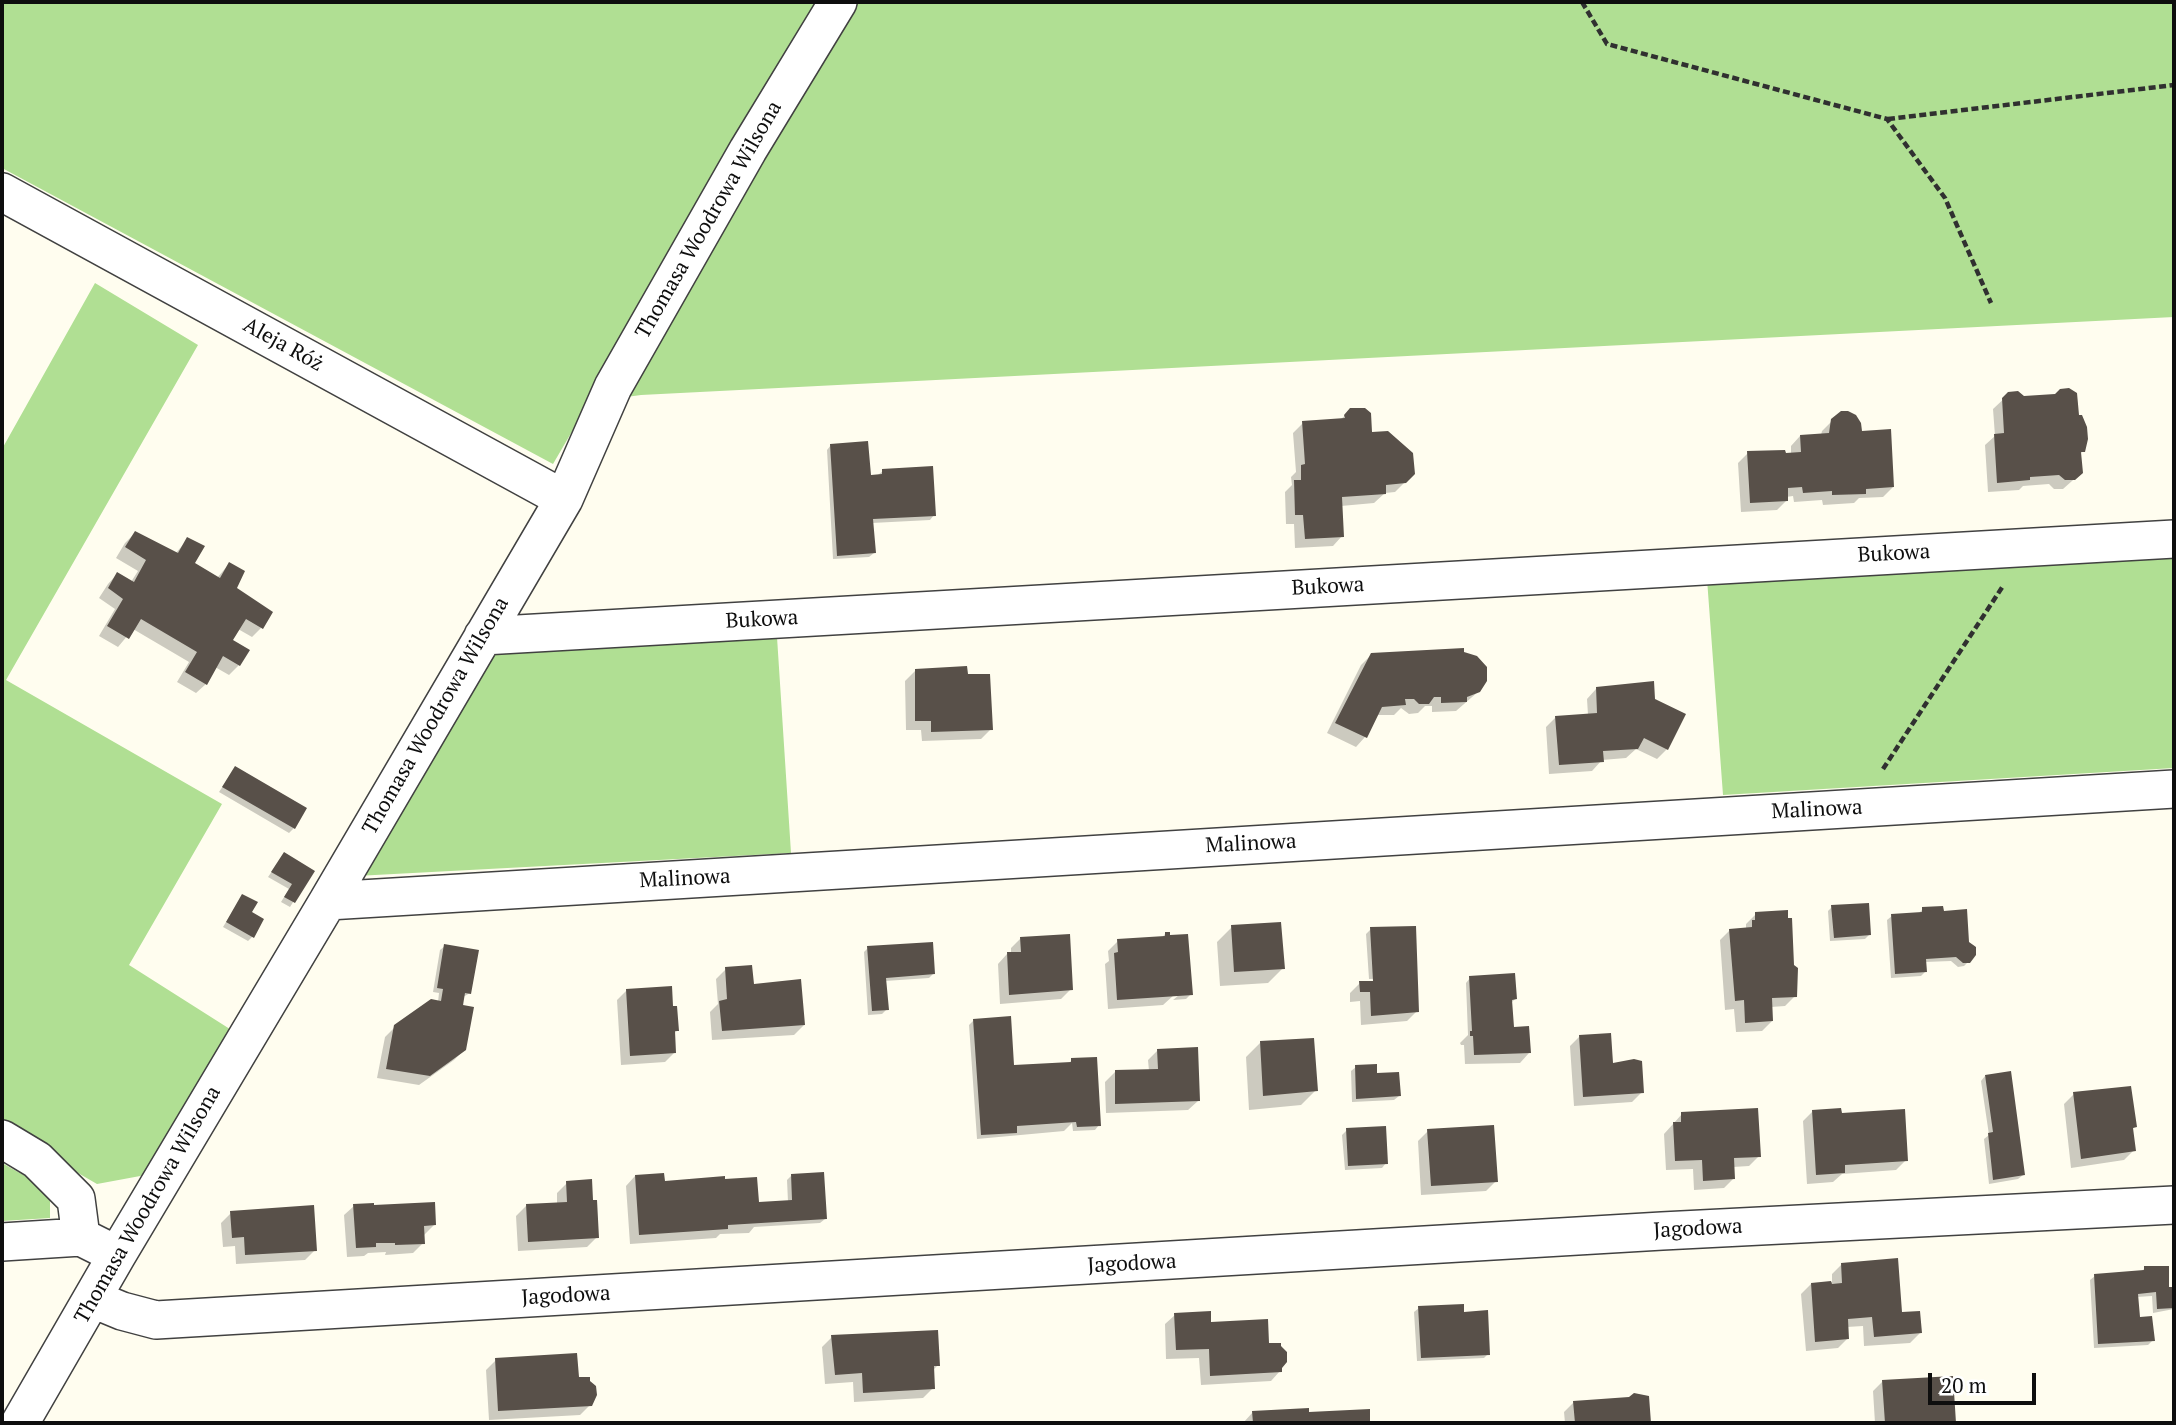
<!DOCTYPE html>
<meta charset="utf-8">
<style>
body{margin:0}
#map{position:relative;width:2176px;height:1425px;overflow:hidden;background:#fffdef;font-family:"PT Serif",serif}
canvas{display:block}
.frame{position:absolute;inset:0;border:4px solid #0e0e0e;pointer-events:none}
.scale{position:absolute;left:1928px;top:1373px;width:108px;height:32px;box-sizing:border-box;border:4px solid #0e0e0e;border-top:0;padding-left:9px;font-size:21px;line-height:24px;white-space:nowrap;color:#0e0e0e;-webkit-text-stroke:5px #fff;paint-order:stroke}
</style>
<div id="map">
<canvas width="2176" height="1425"></canvas>
<div class="frame"></div>
<div class="scale">20 m</div>
</div>
<script>
const g = document.querySelector('canvas').getContext('2d');
g.lineJoin = 'round';
function fill(path, color) {
  g.fillStyle = color;
  g.fill(path, 'evenodd');
}
function shape(rows) {
  const path = new Path2D();
  for (const r of rows) {
    path.moveTo(r[0], r[1]);
    for (let i = 2; i < r.length; i += 2) path.lineTo(r[i], r[i + 1]);
  }
  return path;
}
function trace(path, color, width, dash) {
  g.strokeStyle = color;
  g.lineWidth = width;
  g.lineCap = dash ? 'butt' : 'round';
  g.setLineDash(dash || []);
  g.stroke(path);
}
function drawText(font, color, halo, rows, align = 'center') {
  g.font = font + ' "PT Serif",serif';
  g.lineWidth = 7;
  g.setLineDash([]);
  g.textBaseline = 'middle';
  g.strokeStyle = halo;
  g.fillStyle = color;
  for (const [text, x, y, turn = 0] of rows) {
    g.save();
    g.translate(x, y);
    g.rotate((+turn || 0) * Math.PI / 180);
    g.textAlign = isNaN(turn) ? turn : align;
    if (halo) g.strokeText(text, 0, 0);
    g.fillText(text, 0, 0);
    g.restore();
  }
}
fill(shape([
 [2,2,823,2,553,464,2,168],
 [857,2,2174,2,2174,317,641,395,619,398],
 [95,283,198,345,6,680,222,804,129,965,233,1031,151,1174,97,1184,2,1129,2,449],
 [2174,553,2174,768,1723,795,1707,579],
 [777,637,791,853,356,876,480,655],
 [2,1163,50,1190,50,1218,2,1221]
]), '#b0df93');
fill(shape([
 [2009,394,2023,398,2083,451,2080,454,2081,473,2063,489,2054,489,2049,484,2023,486,2019,490,1988,492,1985,445,1995,436,1993,409],
 [1351,410,1405,482,1395,492,1385,493,1374,503,1341,506,1342,536,1333,546,1295,548,1294,524,1286,524,1285,492,1292,485,1291,477,1296,472,1293,433,1303,423,1340,420],
 [1832,421,1861,433,1893,487,1883,497,1859,498,1854,503,1823,505,1822,500,1794,502,1793,496,1786,497,1787,500,1777,510,1741,512,1738,463,1748,453,1791,454,1791,446,1800,436,1821,435,1822,431],
 [831,445,869,477,878,475,883,471,934,515,930,520,872,523,874,553,869,557,833,559,827,450],
 [135,533,175,554,188,539,192,564,217,578,229,564,235,588,261,628,252,637,238,629,231,641,247,651,239,665,229,675,215,667,206,684,196,693,177,682,189,662,133,629,118,647,99,636,115,609,99,598,108,584,117,574,131,582,138,571,116,558,125,543],
 [1371,655,1479,691,1456,711,1432,712,1432,706,1425,706,1418,713,1409,714,1401,708,1394,715,1376,715,1365,737,1356,747,1327,733,1361,665],
 [915,671,966,676,991,729,981,739,922,741,921,730,906,730,905,681],
 [1596,689,1653,700,1667,749,1657,759,1636,749,1626,758,1602,760,1592,771,1549,774,1546,727,1556,717,1588,715,1587,699],
 [235,768,294,828,289,833,219,792],
 [284,854,313,871,290,907,281,902,289,889,268,877],
 [242,896,249,913,253,936,248,941,223,927],
 [1832,907,1869,935,1865,939,1830,941,1828,911],
 [1923,909,1942,913,1967,942,1969,961,1964,966,1958,967,1951,961,1925,962,1925,972,1921,976,1891,978,1887,920,1892,916,1918,914],
 [1756,914,1795,996,1785,1006,1771,1007,1772,1021,1762,1031,1736,1032,1734,1009,1725,1010,1720,940,1730,930,1746,929,1746,924],
 [1232,927,1283,968,1268,983,1220,986,1217,942],
 [1371,929,1417,978,1369,979,1366,934],
 [1165,934,1191,994,1186,999,1173,1000,1179,995,1174,995,1163,1005,1108,1009,1105,964,1109,961,1108,951,1118,941,1162,938],
 [1021,938,1071,989,1061,999,1000,1004,998,964,1007,954,1011,954,1011,948],
 [445,946,470,993,463,997,465,1049,454,1060,419,1085,377,1078,385,1037,395,1027,438,1002,439,993,433,992,440,950],
 [868,948,933,974,929,978,885,981,887,1009,882,1014,868,1015,864,952],
 [726,969,752,986,804,1025,794,1035,712,1040,710,1012,718,1004,716,979],
 [1470,978,1515,999,1510,1004,1512,1027,1529,1053,1520,1063,1465,1064,1464,1045,1461,1045,1460,1043,1468,1035,1466,983],
 [1360,983,1417,1011,1407,1021,1361,1025,1360,1001,1350,1002,1350,993],
 [627,990,677,1031,673,1034,675,1052,665,1062,621,1065,617,1000],
 [974,1020,1012,1070,1068,1064,1072,1060,1099,1125,1095,1130,1073,1131,1072,1123,1064,1131,977,1139,969,1025],
 [1580,1036,1642,1092,1632,1102,1574,1106,1570,1046],
 [1261,1042,1316,1090,1301,1105,1249,1110,1246,1057],
 [1158,1050,1198,1101,1188,1110,1106,1113,1105,1082,1115,1072,1149,1071,1148,1060],
 [1356,1067,1375,1075,1399,1096,1394,1100,1352,1102,1351,1071],
 [1985,1076,2023,1175,2018,1179,1989,1184,1984,1139,1989,1135,1981,1081],
 [2074,1094,2135,1126,2132,1130,2134,1150,2124,1160,2071,1168,2064,1104],
 [1813,1111,1840,1115,1906,1160,1896,1170,1842,1174,1833,1182,1807,1184,1803,1121],
 [1682,1114,1759,1156,1749,1166,1733,1167,1734,1178,1724,1188,1694,1190,1693,1169,1666,1170,1664,1134],
 [1347,1130,1386,1163,1382,1168,1345,1170,1342,1135],
 [1428,1131,1496,1181,1486,1191,1421,1195,1418,1141],
 [635,1176,757,1204,788,1202,787,1180,791,1176,825,1219,820,1223,754,1227,749,1233,720,1234,716,1238,630,1244,626,1186],
 [567,1183,597,1237,587,1247,518,1251,516,1216,526,1206,557,1204,557,1193],
 [354,1206,434,1225,424,1235,423,1243,413,1253,385,1255,386,1252,368,1253,364,1256,347,1257,344,1215],
 [231,1213,315,1250,305,1260,236,1264,235,1246,223,1247,221,1223],
 [1842,1264,1900,1314,1920,1333,1910,1343,1864,1346,1863,1326,1847,1327,1847,1339,1838,1348,1806,1351,1801,1294,1811,1284,1832,1282,1832,1274],
 [2145,1268,2168,1289,2174,1289,2174,1309,2153,1313,2152,1296,2137,1297,2139,1319,2153,1340,2148,1345,2094,1348,2090,1280,2095,1276,2141,1272],
 [1419,1308,1463,1313,1488,1354,1484,1358,1417,1361,1414,1312],
 [1175,1315,1210,1324,1268,1345,1280,1371,1271,1381,1201,1385,1199,1358,1166,1359,1165,1324],
 [832,1337,938,1365,932,1371,933,1388,923,1398,854,1402,853,1382,825,1384,822,1347],
 [496,1360,590,1405,580,1415,489,1420,486,1370],
 [1952,1378,1954,1423,1875,1423,1873,1391,1883,1381],
 [1648,1398,1649,1423,1565,1423,1564,1412,1574,1402],
 [1368,1411,1369,1423,1243,1423,1253,1412,1307,1414]
]), '#0003');
fill(shape([
 [2069,388,2077,393,2079,415,2082,415,2087,427,2088,439,2085,452,2081,452,2083,473,2075,480,2065,480,2059,475,2030,477,2030,480,1997,483,1994,434,2004,433,2002,398,2008,392,2018,391,2024,396,2055,394,2060,389],
 [1350,408,1365,408,1371,413,1372,432,1388,431,1413,453,1415,474,1406,483,1386,485,1386,494,1342,497,1344,537,1305,539,1303,515,1295,515,1294,480,1301,480,1301,465,1305,464,1302,421,1345,418,1344,415],
 [1841,411,1848,411,1856,415,1861,423,1862,431,1891,429,1894,487,1866,489,1866,494,1832,495,1832,491,1803,493,1802,487,1788,488,1788,501,1750,503,1747,451,1785,450,1786,453,1801,452,1800,435,1829,433,1831,419],
 [868,441,871,475,882,474,882,469,933,466,936,516,873,519,876,553,837,556,830,444],
 [135,531,178,553,187,537,205,546,195,563,220,578,229,562,245,571,237,588,273,612,263,629,246,619,233,640,250,650,240,666,223,656,207,685,185,672,197,652,141,619,129,639,107,626,123,599,108,588,117,572,134,582,146,560,125,547],
 [1464,648,1464,652,1477,656,1487,667,1487,681,1480,692,1467,697,1467,702,1441,703,1441,697,1434,697,1429,704,1419,704,1414,699,1405,699,1406,705,1382,707,1367,738,1335,723,1371,653],
 [967,666,968,674,990,674,993,730,931,732,931,721,915,721,915,669],
 [1654,681,1655,699,1686,714,1668,750,1644,738,1638,749,1603,751,1604,762,1559,765,1555,716,1597,713,1596,687],
 [235,766,307,808,295,829,222,787],
 [284,852,315,871,295,903,284,897,292,884,271,872],
 [242,894,258,902,252,912,264,919,254,938,226,922],
 [1869,903,1871,935,1834,938,1831,905],
 [1943,906,1944,911,1967,909,1969,942,1976,947,1976,955,1970,963,1963,963,1956,957,1926,959,1927,972,1895,974,1891,914,1922,912,1922,907],
 [1788,910,1788,918,1792,918,1794,965,1798,968,1797,997,1772,998,1773,1021,1745,1023,1744,1000,1735,1001,1729,929,1752,927,1752,920,1755,920,1755,912],
 [1281,922,1285,969,1234,972,1231,925],
 [1416,926,1419,1012,1371,1016,1370,992,1360,992,1359,981,1373,981,1370,927],
 [1165,932,1170,932,1170,935,1188,934,1193,995,1117,1000,1114,953,1118,952,1117,939,1165,936],
 [1070,934,1073,990,1009,995,1007,952,1021,952,1020,937],
 [933,942,935,974,886,978,889,1010,872,1011,867,946],
 [444,944,479,950,471,994,465,993,463,1005,474,1007,466,1050,430,1076,386,1069,394,1025,431,999,441,1001,443,989,437,988],
 [752,965,754,984,801,979,805,1025,722,1031,719,1001,727,999,725,967],
 [1515,973,1517,999,1512,1000,1514,1027,1529,1026,1531,1053,1474,1055,1473,1036,1470,1036,1470,1031,1472,1031,1469,976],
 [672,986,673,1006,677,1006,679,1031,675,1031,676,1053,630,1056,626,989],
 [1011,1016,1014,1065,1071,1062,1071,1058,1097,1057,1101,1126,1077,1127,1076,1122,1017,1126,1017,1133,981,1135,973,1019],
 [1611,1033,1613,1063,1634,1059,1642,1061,1644,1093,1583,1097,1579,1035],
 [1314,1038,1318,1091,1263,1096,1260,1041],
 [1198,1047,1200,1101,1115,1104,1115,1070,1158,1069,1157,1049],
 [1377,1064,1377,1073,1399,1072,1401,1096,1356,1099,1355,1065],
 [2011,1071,2025,1175,1993,1180,1988,1133,1993,1132,1985,1075],
 [2131,1086,2137,1127,2133,1128,2136,1151,2081,1159,2073,1092],
 [1758,1108,1761,1157,1734,1158,1735,1179,1703,1181,1702,1160,1675,1161,1673,1122,1681,1122,1681,1112],
 [1841,1108,1842,1113,1905,1109,1908,1161,1845,1165,1845,1173,1816,1175,1812,1110],
 [1494,1125,1498,1182,1431,1186,1427,1129],
 [1386,1126,1388,1164,1348,1166,1346,1128],
 [824,1172,827,1219,728,1225,728,1229,639,1235,635,1175,664,1173,665,1181,725,1176,725,1179,757,1177,759,1202,792,1200,791,1174],
 [592,1179,593,1200,597,1200,599,1238,528,1242,526,1204,567,1202,566,1181],
 [435,1202,436,1225,424,1226,425,1244,395,1245,395,1243,376,1243,376,1247,356,1248,353,1204,374,1203,374,1205],
 [314,1205,317,1251,245,1255,244,1237,232,1238,230,1211],
 [1898,1258,1902,1312,1920,1311,1922,1333,1874,1337,1872,1317,1848,1319,1849,1339,1815,1342,1811,1283,1831,1281,1832,1284,1842,1283,1841,1263],
 [2144,1266,2169,1266,2169,1287,2174,1287,2174,1308,2157,1309,2156,1292,2138,1294,2140,1317,2152,1316,2155,1341,2098,1344,2094,1274,2144,1270],
 [1464,1304,1464,1312,1488,1310,1490,1355,1421,1358,1418,1306],
 [1211,1311,1211,1322,1268,1319,1269,1343,1281,1343,1281,1346,1287,1352,1287,1362,1282,1368,1282,1372,1210,1376,1209,1349,1176,1350,1174,1313],
 [938,1330,940,1366,934,1366,935,1389,863,1393,862,1373,835,1375,831,1335],
 [577,1353,579,1377,590,1377,590,1381,596,1386,597,1395,592,1406,498,1411,495,1358],
 [1953,1376,1956,1423,1885,1423,1882,1380],
 [1634,1393,1649,1396,1651,1423,1575,1423,1573,1401,1629,1397],
 [1309,1408,1309,1412,1370,1409,1370,1423,1253,1423,1252,1411]
]), '#585049');
const minor = shape([
 [2,192,564,499],
 [483,636,2174,539],
 [328,901,2174,789],
 [2,1139,37,1160,76,1199,81,1237],
 [2,1242,81,1237,103,1248],
 [93,1299,122,1311,156,1320,1662,1231,2174,1205],
 [20,1423,117,1255,328,901,564,499,613,387,748,150,838,2]
]);
trace(minor, '#414141', 40);
trace(shape([
 [1582,2,1607,44,1887,119,1945,198,1991,303],
 [1888,119,2174,85],
 [1883,769,2003,586]
]), '#303030', 4.5, [7, 3.5]);
trace(minor, '#fff', 37);
drawText('21px', '#0e0e0e', '#fff', [
 ["Thomasa Woodrowa Wilsona",709,220,-60],
 ["Aleja Róż",283,345,29],
 ["Bukowa",1894,554,-3],
 ["Bukowa",1328,587,-3],
 ["Bukowa",762,620,-3],
 ["Thomasa Woodrowa Wilsona",436,716,-60],
 ["Malinowa",1817,810,-3],
 ["Malinowa",1251,844,-3],
 ["Malinowa",685,879,-3],
 ["Thomasa Woodrowa Wilsona",148,1205,-60],
 ["Jagodowa",1698,1229,-3],
 ["Jagodowa",1132,1264,-3],
 ["Jagodowa",566,1296,-3]
]);
</script>
